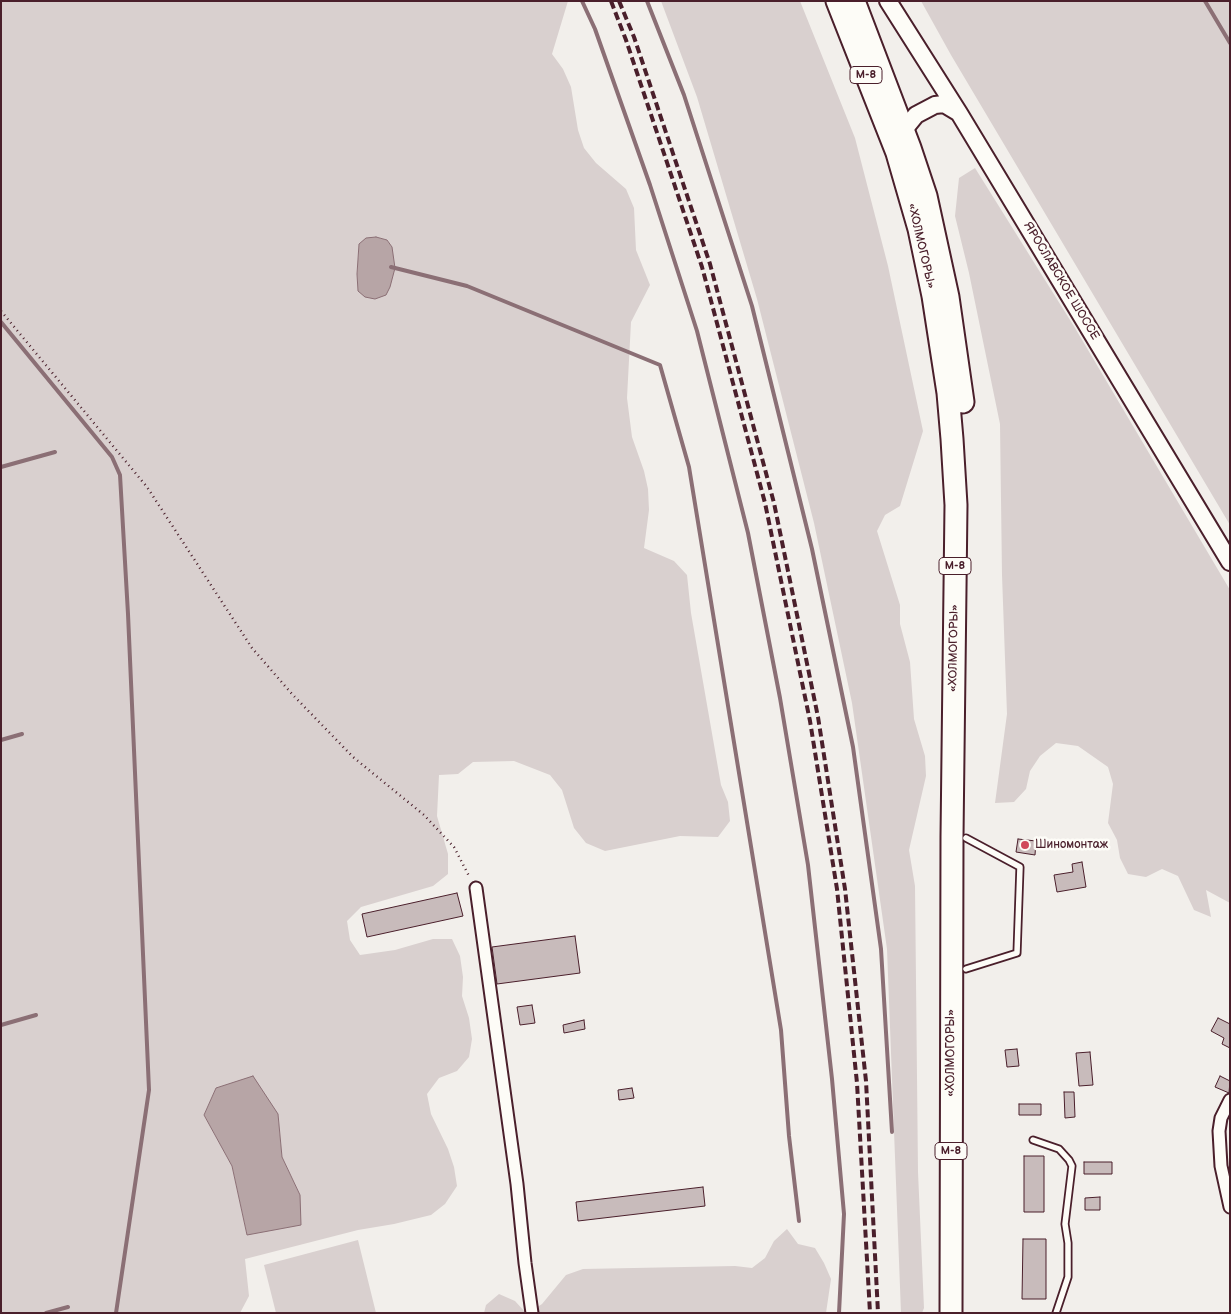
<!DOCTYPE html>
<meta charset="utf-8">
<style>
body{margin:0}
#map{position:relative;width:1231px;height:1314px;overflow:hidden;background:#f2efeb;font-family:"Balsamiq Sans",sans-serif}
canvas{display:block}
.frame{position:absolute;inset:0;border:2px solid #4a1f2b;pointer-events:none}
</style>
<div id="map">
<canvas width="1231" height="1314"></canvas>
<div class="frame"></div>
</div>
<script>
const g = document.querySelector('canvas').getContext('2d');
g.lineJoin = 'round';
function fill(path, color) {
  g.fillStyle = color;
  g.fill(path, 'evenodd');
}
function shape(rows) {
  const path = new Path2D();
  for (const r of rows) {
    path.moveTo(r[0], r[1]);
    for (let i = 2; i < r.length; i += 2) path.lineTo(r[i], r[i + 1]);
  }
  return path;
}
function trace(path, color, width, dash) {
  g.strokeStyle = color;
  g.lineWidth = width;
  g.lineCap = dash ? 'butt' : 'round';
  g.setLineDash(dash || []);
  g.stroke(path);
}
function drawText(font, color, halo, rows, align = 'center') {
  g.font = font + ' "Balsamiq Sans",sans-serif';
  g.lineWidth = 5;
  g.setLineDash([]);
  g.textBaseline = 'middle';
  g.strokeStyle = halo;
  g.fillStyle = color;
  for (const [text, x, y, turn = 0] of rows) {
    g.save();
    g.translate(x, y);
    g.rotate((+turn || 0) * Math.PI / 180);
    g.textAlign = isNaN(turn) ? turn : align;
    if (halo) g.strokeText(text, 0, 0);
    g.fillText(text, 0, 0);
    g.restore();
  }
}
fill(shape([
 [1,1,568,1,552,54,563,69,571,87,578,130,584,148,596,163,626,189,634,208,636,250,650,285,631,322,627,398,632,437,644,471,648,489,649,510,644,548,674,561,687,575,691,613,721,785,728,802,730,821,718,837,680,836,605,851,586,843,574,828,562,790,550,775,514,761,473,762,458,774,439,775,437,816,448,854,448,874,433,886,361,907,347,921,350,940,360,955,395,950,433,939,452,939,460,956,463,977,462,996,469,1018,472,1039,469,1057,457,1071,439,1078,427,1094,431,1114,448,1149,454,1167,457,1186,445,1204,431,1215,394,1224,358,1230,245,1259,249,1296,240,1313,1,1313],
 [376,237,387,240,392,247,358,291,357,274,359,244],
 [216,1088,278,1114,282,1157,300,1195,247,1235,232,1166,204,1115],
 [661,1,800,1,855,138,888,266,923,431,900,506,885,515,877,531,900,605,900,624,910,662,914,719,925,756,926,776,909,850,915,886,918,1172,924,1308,922,1313,901,1313,887,949,852,703,814,523,757,299,697,97],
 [921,1,1230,1,1230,525,951,55],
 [975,168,1075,328,1230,590,1230,903,1206,890,1211,917,1194,910,1178,876,1162,869,1146,877,1128,874,1120,858,1117,840,1108,823,1113,784,1108,767,1078,746,1056,743,1040,756,1030,771,1026,789,1014,802,995,803,1007,714,1002,575,1000,424,969,273,955,216,959,178],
 [787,1229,798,1244,815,1248,824,1263,831,1279,826,1313,528,1313,542,1304,566,1275,583,1269,735,1266,752,1268,765,1258,774,1241],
 [358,1240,376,1313,276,1313,264,1265],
 [499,1294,515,1301,526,1313,484,1313,486,1305]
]), '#d9d0cf');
const water = shape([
 [376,237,387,240,392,247,395,268,390,287,386,295,375,299,365,297,358,291,357,274,359,244,366,238,376,237],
 [253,1076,278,1114,282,1157,300,1195,301,1225,247,1235,232,1166,204,1115,216,1088,253,1076]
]);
fill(water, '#b7a5a6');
trace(water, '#8b6f75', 1);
trace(shape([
 [582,1,595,29,650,185,697,331,748,533,780,698,808,865,832,1079,844,1214,839,1313],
 [647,1,684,95,752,306,812,549,853,747,881,949,892,1132],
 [1205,1,1230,43],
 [391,267,467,286,660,365,689,467,781,1030,789,1136,799,1221],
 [1,322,112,457,120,475,128,614,149,1090,116,1313],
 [1,467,55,452],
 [1,740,22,734],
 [1,1025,36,1015],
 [46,1313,68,1307]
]), '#8b6f75', 4);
const building = shape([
 [1018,839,1036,841,1035,855,1016,852,1018,839],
 [1082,862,1086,887,1057,892,1054,875,1073,872,1072,864,1082,862],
 [457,893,463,916,367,937,362,914,457,893],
 [575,936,580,973,497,984,492,947,575,936],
 [532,1005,535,1023,520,1025,517,1007,532,1005],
 [1218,1018,1230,1024,1230,1048,1222,1044,1224,1038,1211,1031,1218,1018],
 [584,1020,585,1029,564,1033,563,1025,584,1020],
 [1017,1049,1019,1066,1007,1067,1005,1050,1017,1049],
 [1090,1052,1093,1085,1079,1086,1076,1053,1090,1052],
 [1220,1076,1230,1081,1229,1093,1215,1087,1220,1076],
 [632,1088,634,1098,619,1100,618,1090,632,1088],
 [1064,1092,1074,1092,1075,1117,1065,1118,1064,1092],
 [1019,1104,1041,1104,1041,1115,1019,1115,1019,1104],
 [1024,1156,1044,1156,1044,1212,1024,1212,1024,1156],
 [1084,1162,1112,1162,1112,1174,1084,1174,1084,1162],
 [703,1187,705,1206,578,1221,576,1202,703,1187],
 [1100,1197,1100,1210,1085,1210,1085,1198,1100,1197],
 [1023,1239,1046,1239,1046,1299,1022,1299,1023,1239]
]);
fill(building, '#c8bbbb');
trace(building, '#4a1f2b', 1);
const lane = shape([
 [966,838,1020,867,1017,953,966,969],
 [1033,1140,1059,1149,1069,1160,1072,1166,1065,1224,1068,1243,1068,1277,1056,1313]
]);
const street = shape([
 [476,888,517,1184,525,1263,532,1313],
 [1230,1100,1221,1118,1219,1131,1221,1166,1230,1207]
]);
const secondary = shape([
 [888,1,959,113,1230,562],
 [903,131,916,115,935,105,944,104,959,113]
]);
const highway = shape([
 [837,1,897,153,919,229,933,296,948,393,952,439,956,505,952,836,951,1313],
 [854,1,910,148,926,196,948,297,963,402]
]);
trace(lane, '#4a1f2b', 9);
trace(street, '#4a1f2b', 15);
trace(secondary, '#4a1f2b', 20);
trace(highway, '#4a1f2b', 25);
trace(shape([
 [1,311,147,487,252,648,292,694,353,757,424,815,454,847,470,878]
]), '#4a1f2b', 2.5, [1, 4]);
trace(lane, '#fdfcf7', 5.5);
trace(street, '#fdfcf7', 11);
trace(secondary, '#fdfcf7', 16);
trace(highway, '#fdfcf7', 21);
trace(shape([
 [611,1,626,40,702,267,765,503,810,721,837,889,857,1083,870,1313],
 [619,1,634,37,710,264,774,503,818,717,845,889,866,1081,878,1313]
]), '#4a1f2b', 4, [8, 4]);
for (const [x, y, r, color] of [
 [1025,845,5,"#d1495b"]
]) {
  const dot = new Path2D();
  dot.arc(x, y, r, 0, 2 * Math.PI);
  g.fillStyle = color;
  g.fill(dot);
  trace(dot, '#fdfcf7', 2);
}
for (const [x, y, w] of [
 [866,75,32],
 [955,566,32],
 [951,1151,32]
]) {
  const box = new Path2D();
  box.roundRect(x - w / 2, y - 8.5, w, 17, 4);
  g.fillStyle = '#fdfcf7';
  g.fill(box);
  trace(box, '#4a1f2b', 1);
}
drawText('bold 11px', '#4a1f2b', null, [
 ["М-8",866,75],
 ["М-8",955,566],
 ["М-8",951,1151]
]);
drawText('12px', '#4a1f2b', '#fdfcf7', [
 ["«ХОЛМОГОРЫ»",921,246,77],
 ["ЯРОСЛАВСКОЕ ШОССЕ",1061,281,59],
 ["«ХОЛМОГОРЫ»",954,648,-89],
 ["«ХОЛМОГОРЫ»",951,1053,-90]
]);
drawText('12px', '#4a1f2b', '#fdfcf7', [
 ["Шиномонтаж",1035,845]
], 'left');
</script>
